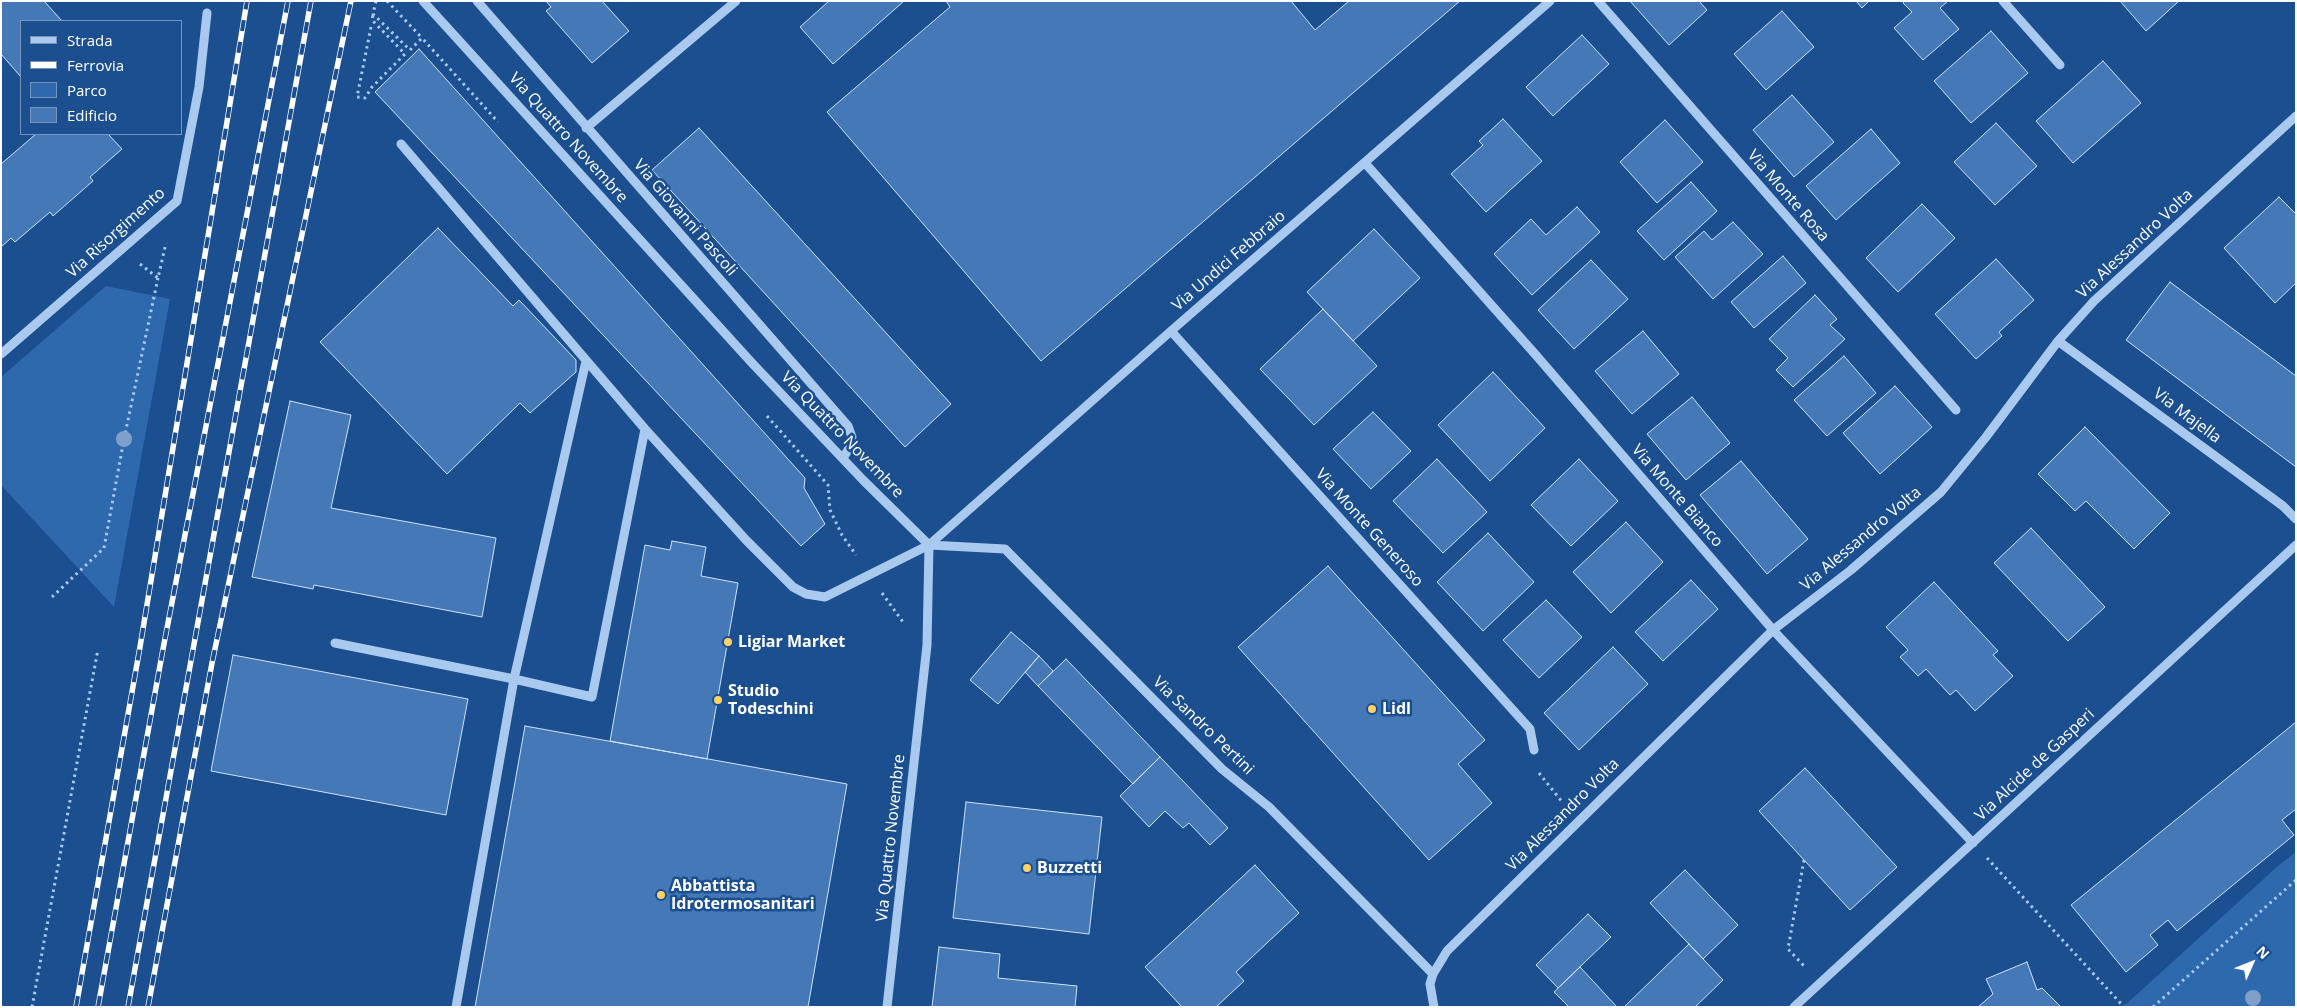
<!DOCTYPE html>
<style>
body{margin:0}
#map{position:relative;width:2297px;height:1008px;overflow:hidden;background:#1b4f8f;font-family:"Open Sans",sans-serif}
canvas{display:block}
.frame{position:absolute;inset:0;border:2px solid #fff;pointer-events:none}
.legend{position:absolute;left:20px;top:20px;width:162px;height:115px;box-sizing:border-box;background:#1b4f8f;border:1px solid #7695bc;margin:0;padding:6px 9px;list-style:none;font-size:15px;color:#fff}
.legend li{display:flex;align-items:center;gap:10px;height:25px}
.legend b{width:25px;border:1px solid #7695bc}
.north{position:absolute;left:2227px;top:938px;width:50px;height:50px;-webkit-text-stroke:4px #1b4f8f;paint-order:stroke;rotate:46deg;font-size:14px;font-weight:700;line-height:20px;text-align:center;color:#fff}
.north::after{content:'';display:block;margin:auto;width:18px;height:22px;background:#fff;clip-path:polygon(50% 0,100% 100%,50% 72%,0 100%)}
</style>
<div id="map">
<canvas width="2297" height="1008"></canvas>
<div class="frame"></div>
<ul class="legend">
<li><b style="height:6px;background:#a9c9ee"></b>Strada</li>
<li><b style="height:6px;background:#fff"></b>Ferrovia</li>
<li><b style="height:14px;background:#2e69ad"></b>Parco</li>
<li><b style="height:14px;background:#4478b7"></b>Edificio</li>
</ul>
<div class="north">N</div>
</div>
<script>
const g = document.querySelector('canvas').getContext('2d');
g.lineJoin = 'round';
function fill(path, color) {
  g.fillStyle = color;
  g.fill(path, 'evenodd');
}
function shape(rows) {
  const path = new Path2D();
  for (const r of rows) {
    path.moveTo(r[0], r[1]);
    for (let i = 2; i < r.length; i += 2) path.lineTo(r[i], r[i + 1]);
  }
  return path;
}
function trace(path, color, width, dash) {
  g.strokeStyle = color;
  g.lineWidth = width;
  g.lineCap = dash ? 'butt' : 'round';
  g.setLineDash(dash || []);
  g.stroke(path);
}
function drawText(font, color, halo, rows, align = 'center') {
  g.font = font + ' "Open Sans",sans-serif';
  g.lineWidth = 5;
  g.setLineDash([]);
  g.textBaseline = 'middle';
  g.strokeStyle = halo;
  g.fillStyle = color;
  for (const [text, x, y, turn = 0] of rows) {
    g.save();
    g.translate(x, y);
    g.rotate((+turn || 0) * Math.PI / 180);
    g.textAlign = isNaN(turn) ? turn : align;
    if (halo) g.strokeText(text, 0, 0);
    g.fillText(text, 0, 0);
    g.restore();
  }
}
fill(shape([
 [106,286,170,299,114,607,1,485,1,377],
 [2296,852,2296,1007,2123,1007,2279,865]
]), '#2e69ad');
const building = shape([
 [1,1,44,1,62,21,21,21,21,77,1,54,1,1],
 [546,1,602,1,629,31,592,63,546,11,551,7,546,1],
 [829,1,904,1,833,64,800,27,829,1],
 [946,1,1291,1,1315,30,1349,1,1460,1,1041,361,827,112,950,7,946,1],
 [1630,1,1699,1,1707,10,1669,45,1630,1],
 [1856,1,1869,1,1862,8,1856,1],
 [1905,1,1948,1,1940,8,1959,29,1923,60,1894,28,1912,12,1903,3,1905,1],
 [2120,1,2179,1,2146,31,2120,1],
 [1782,11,1814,47,1766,90,1734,54,1782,11],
 [1991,31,2028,73,1971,123,1934,81,1991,31],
 [1582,35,1609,64,1553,116,1526,87,1582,35],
 [419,49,805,478,804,488,825,524,801,546,375,92,419,49],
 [2103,61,2141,103,2073,163,2036,121,2103,61],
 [1792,95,1834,142,1794,177,1753,130,1792,95],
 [1503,119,1542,161,1486,212,1451,174,1483,145,1479,141,1503,119],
 [1665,120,1703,162,1657,203,1620,162,1665,120],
 [1996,123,2037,166,1995,205,1954,162,1996,123],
 [699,128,951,404,905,447,652,170,699,128],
 [1871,129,1900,163,1836,220,1806,186,1871,129],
 [36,134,108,134,122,149,90,177,93,181,53,216,50,212,15,242,11,238,1,247,1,164,36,134],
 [1691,182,1717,211,1664,260,1637,231,1691,182],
 [2279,197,2296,214,2296,283,2275,303,2224,248,2279,197],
 [1922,204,1955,238,1898,292,1866,258,1922,204],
 [1577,207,1600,232,1532,295,1494,254,1531,219,1546,235,1577,207],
 [1733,222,1763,254,1713,299,1675,257,1704,231,1712,240,1733,222],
 [438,228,513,306,519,300,576,360,576,372,530,413,520,403,447,474,320,342,438,228],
 [1374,229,1420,278,1353,341,1307,292,1374,229],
 [1783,256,1806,283,1754,328,1731,302,1783,256],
 [1996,259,2034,300,1999,332,2002,336,1976,359,1935,314,1996,259],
 [1591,260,1628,299,1574,349,1538,310,1591,260],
 [2170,282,2296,376,2296,467,2126,340,2170,282],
 [1815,295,1837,319,1830,325,1845,339,1793,387,1776,370,1788,358,1769,339,1815,295],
 [1323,309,1377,366,1314,425,1260,369,1323,309],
 [1643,331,1679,374,1632,414,1595,371,1643,331],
 [1844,356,1876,393,1827,436,1794,400,1844,356],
 [1493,372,1545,428,1490,481,1438,425,1493,372],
 [1895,386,1932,427,1880,474,1843,433,1895,386],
 [1692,397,1730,443,1686,480,1647,434,1692,397],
 [290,401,351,415,331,508,496,538,482,617,314,585,313,589,252,577,290,401],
 [1373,412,1411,451,1371,489,1333,449,1373,412],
 [2085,427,2170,513,2134,549,2086,501,2075,511,2038,474,2085,427],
 [1437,459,1487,512,1443,553,1393,501,1437,459],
 [1579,459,1618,501,1571,546,1531,505,1579,459],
 [1741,461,1808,539,1767,574,1700,495,1741,461],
 [1626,522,1663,562,1611,613,1573,572,1626,522],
 [2031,528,2105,607,2068,641,1994,563,2031,528],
 [1488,533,1534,582,1483,631,1437,582,1488,533],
 [672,541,706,547,701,576,738,583,707,759,610,741,645,545,670,550,672,541],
 [1328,566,1485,740,1458,764,1492,803,1429,860,1238,647,1328,566],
 [1691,580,1718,609,1663,661,1635,632,1691,580],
 [1934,582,1998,651,1993,655,2013,676,1975,711,1956,690,1950,695,1926,669,1918,676,1900,657,1908,650,1886,627,1934,582],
 [1546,600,1582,637,1539,678,1503,640,1546,600],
 [1011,632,1039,656,998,704,970,680,1011,632],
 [1613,647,1648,684,1579,750,1544,713,1613,647],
 [233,655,468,699,446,815,211,771,233,655],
 [1039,656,1053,671,1038,686,1025,672,1039,656],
 [1066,659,1160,757,1133,784,1038,686,1066,659],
 [2296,722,2296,809,2282,820,2294,835,2177,931,2168,920,2150,935,2158,945,2126,972,2071,905,2296,722],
 [525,726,847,784,808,1007,475,1007,525,726],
 [1160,757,1228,828,1210,845,1189,823,1183,828,1165,811,1149,827,1120,796,1160,757],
 [1805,768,1897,867,1850,910,1759,811,1805,768],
 [966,802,1102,817,1089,934,953,918,966,802],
 [1255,865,1299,913,1236,972,1244,981,1216,1007,1182,1007,1145,967,1255,865],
 [1685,870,1738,925,1703,959,1650,903,1685,870],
 [1588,914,1611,937,1558,988,1536,965,1588,914],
 [1689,944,1723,980,1695,1007,1624,1007,1689,944],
 [939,947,1000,954,998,978,1077,986,1075,1007,932,1007,939,947],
 [2027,962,2037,990,2042,988,2061,1007,1978,1007,1993,994,1986,979,2027,962],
 [1580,967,1617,1007,1569,1007,1554,992,1580,967]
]);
fill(building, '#4478b7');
trace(building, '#cfe3fa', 1);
trace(shape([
 [376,1,373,14,410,50,422,38,498,122],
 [387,1,422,38],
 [371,27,357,97,365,98,372,87,405,54,372,20,373,15],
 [140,264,158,278,166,243],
 [767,416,828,485,830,510,842,535,856,555],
 [882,593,903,622],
 [52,597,104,548,124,439,158,278],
 [1539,773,1563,803],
 [1987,858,2124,1007],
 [1804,860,1788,949,1805,967],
 [32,1007,98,649],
 [2153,1007,2296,880]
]), '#a9c9ee', 3, [2.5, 4]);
trace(shape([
 [423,1,752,363,863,480,929,545,927,645,887,1007],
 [477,1,848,426,852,437,850,447,843,458],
 [1598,1,1956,410],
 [2003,1,2060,65],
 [586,128,736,1],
 [401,144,645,429,746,540,793,587,806,594,825,597,929,545,1171,331,1550,1],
 [1365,163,1535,354,1773,630,1973,843],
 [1171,331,1530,729,1534,750],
 [2058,341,2283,506,2296,519],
 [1,354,177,201,199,87,207,13],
 [586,361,514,679,592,697,645,429],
 [929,545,1005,549,1222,769,1269,807,1433,974],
 [335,643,514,679,456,1007],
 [1434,1007,1430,984,1433,974,1447,951,1773,630,1851,570,1941,492,1986,437,2058,341,2094,301,2296,116],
 [1794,1007,2296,545]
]), '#a9c9ee', 9);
const rail = shape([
 [76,1007,140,647,247,1],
 [98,1007,163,649,288,1],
 [128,1007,311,1],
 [148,1007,212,663,351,1]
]);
trace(rail, '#fff', 5.5);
trace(rail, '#1b4f8f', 4, [11]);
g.fillStyle = '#7ea0ca';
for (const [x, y] of [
 [124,439],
 [2253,998]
]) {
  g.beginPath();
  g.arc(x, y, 8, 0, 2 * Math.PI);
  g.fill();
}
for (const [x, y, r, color] of [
 [728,642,5,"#ffd166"],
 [718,700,5,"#ffd166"],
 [1372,709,5,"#ffd166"],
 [1027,868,5,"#ffd166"],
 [661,895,5,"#ffd166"]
]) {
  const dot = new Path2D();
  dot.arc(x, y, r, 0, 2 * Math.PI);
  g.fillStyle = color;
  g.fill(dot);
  trace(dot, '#1b4f8f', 2);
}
drawText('16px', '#fff', '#1b4f8f', [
 ["Via Quattro Novembre",568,138,48],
 ["Via Monte Rosa",1788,196,49],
 ["Via Giovanni Pascoli",685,218,49],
 ["Via Risorgimento",116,233,-42],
 ["Via Alessandro Volta",2135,244,-43],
 ["Via Undici Febbraio",1229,261,-41],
 ["Via Majella",2187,416,37],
 ["Via Quattro Novembre",842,435,46],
 ["Via Monte Bianco",1677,496,49],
 ["Via Monte Generoso",1369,528,48],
 ["Via Alessandro Volta",1861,539,-40],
 ["Via Sandro Pertini",1203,726,44],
 ["Via Alcide de Gasperi",2035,765,-43],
 ["Via Alessandro Volta",1563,815,-45],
 ["Via Quattro Novembre",891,838,-84]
]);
drawText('bold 16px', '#fff', '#1b4f8f', [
 ["Ligiar Market",738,642],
 ["Studio",728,691],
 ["Todeschini",728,709],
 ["Lidl",1382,709],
 ["Buzzetti",1037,868],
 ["Abbattista",671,886],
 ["Idrotermosanitari",671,904]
], 'left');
</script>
